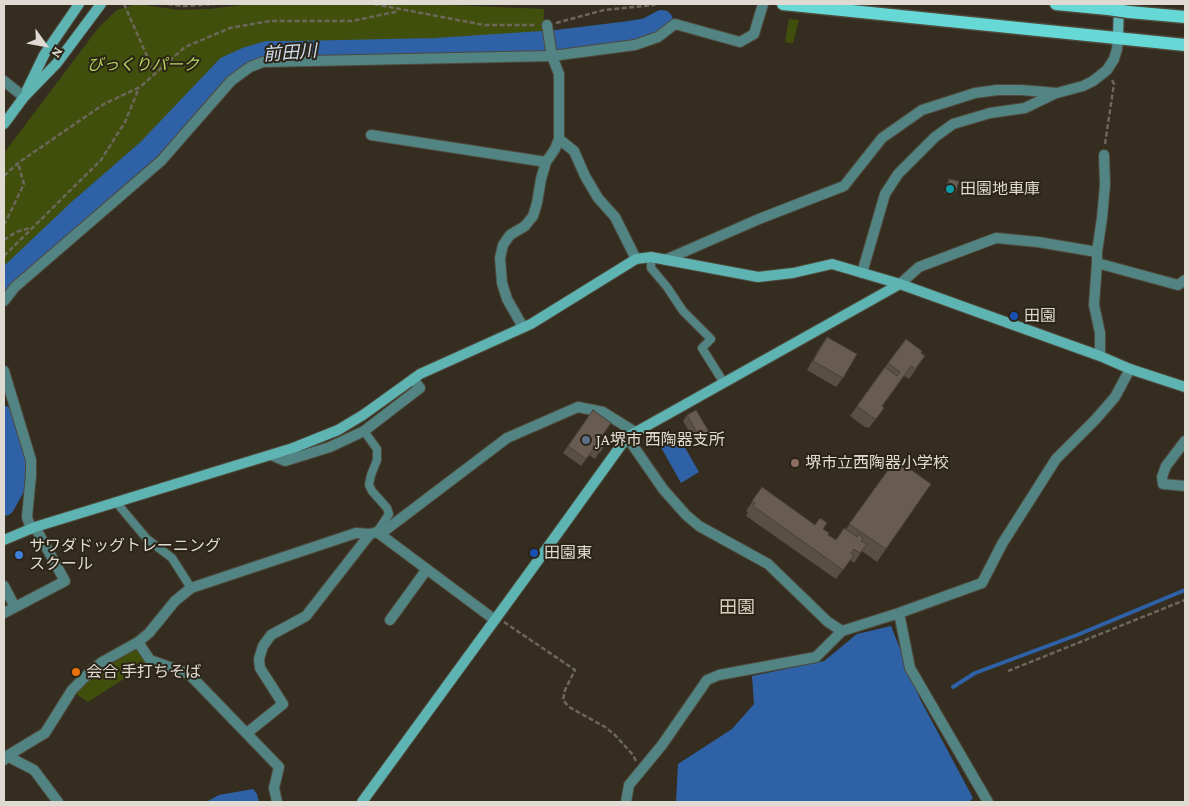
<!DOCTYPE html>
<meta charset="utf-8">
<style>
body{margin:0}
#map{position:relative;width:1189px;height:806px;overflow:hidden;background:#352e20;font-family:"Crimson Pro",serif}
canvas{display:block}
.frame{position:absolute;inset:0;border:5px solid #dfdbd2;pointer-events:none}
.north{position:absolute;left:20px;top:20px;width:50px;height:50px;-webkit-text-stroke:4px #2b2417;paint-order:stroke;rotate:122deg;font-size:14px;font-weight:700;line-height:20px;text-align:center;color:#dfdbd2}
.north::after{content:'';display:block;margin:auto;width:18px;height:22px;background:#dfdbd2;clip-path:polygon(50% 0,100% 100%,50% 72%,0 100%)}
</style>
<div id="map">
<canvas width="1189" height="806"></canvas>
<div class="frame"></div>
<div class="north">N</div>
</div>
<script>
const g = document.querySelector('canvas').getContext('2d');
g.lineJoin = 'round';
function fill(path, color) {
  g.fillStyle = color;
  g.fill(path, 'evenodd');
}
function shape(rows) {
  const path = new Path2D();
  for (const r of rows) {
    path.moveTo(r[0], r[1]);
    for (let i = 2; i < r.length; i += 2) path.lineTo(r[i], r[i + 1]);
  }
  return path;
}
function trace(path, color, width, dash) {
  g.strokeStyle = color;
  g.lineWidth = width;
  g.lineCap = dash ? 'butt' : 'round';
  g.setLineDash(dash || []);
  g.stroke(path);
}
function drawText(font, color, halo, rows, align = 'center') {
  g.font = font + ' "Crimson Pro","Noto Sans JP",serif';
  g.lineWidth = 4;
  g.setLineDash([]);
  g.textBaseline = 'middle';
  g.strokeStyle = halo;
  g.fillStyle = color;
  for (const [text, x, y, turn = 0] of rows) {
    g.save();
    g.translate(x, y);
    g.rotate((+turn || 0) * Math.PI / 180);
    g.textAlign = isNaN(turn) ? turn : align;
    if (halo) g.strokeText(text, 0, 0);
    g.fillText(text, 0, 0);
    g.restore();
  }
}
fill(shape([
 [137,4,178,10,210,9,250,4,425,4,544,9,543,37,281,43,259,45,219,66,149,141,4,274,4,153,99,27,117,10],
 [789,19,799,20,793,43,785,42],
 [136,648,147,664,88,702,76,694,93,676]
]), '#40500c');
fill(shape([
 [676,432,699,472,681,483,658,442],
 [891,626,920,699,973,798,969,802,676,802,678,764,732,729,754,704,752,676,824,661,857,634],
 [253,789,257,794,259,802,206,802,219,795]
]), '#2f61a6');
trace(shape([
 [953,687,975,673,1077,635,1185,590]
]), '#2f61a6', 4);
trace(shape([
 [4,281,79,210,148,150,227,67,247,58,267,52,294,52,436,49,557,41,622,33,647,29,662,21],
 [4,417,7,424,15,460,15,485,4,505]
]), '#2f61a6', 22);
const lane = shape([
 [651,257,651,268,667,287,683,311,711,339,702,348,724,383],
 [364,431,377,449,377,460,371,475,369,485,372,491,387,508,389,514,377,532],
 [116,502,147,539,172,558,191,588]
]);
const street = shape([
 [4,81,24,97],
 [371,135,546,162],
 [559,139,574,151,585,176,598,198,615,217,636,259],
 [1097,252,1102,218,1105,185,1104,155],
 [665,260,759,219,844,186,882,138,922,110,975,93,997,90,1021,90,1057,93,1083,86,1093,81,1107,70,1114,59,1117,49,1118,38],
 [1097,263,1094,305,1100,333,1100,356],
 [862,273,885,194,898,174,935,137,953,124,990,113,1025,108,1056,93],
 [900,284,919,267,996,238,1038,242,1097,252,1097,263,1178,285,1185,280],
 [4,301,15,287,161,161,231,81,250,67,263,62,552,56,635,45,658,37,675,24,740,42,754,34,763,4],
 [523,327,507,299,502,283,500,258,503,245,510,235,525,226,533,216,537,203,541,179,546,162,555,149,559,139,559,74,552,56,547,25],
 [4,371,31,460,31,475,27,517,31,529],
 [627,437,663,489,686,515,699,526,768,564,828,622,842,631],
 [1185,441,1166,466,1162,477,1163,484,1185,486],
 [271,455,285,461,330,447,364,431,420,388,413,379],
 [377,532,495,620],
 [4,586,15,607],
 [4,613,65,581,35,527],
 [899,613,910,668,988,802],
 [390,620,427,569],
 [138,642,150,660,189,674,279,767,274,788,277,802],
 [247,733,283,704,260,668,259,659,263,646,271,635,306,616,370,534],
 [7,756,34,770,58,802],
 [4,760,7,756,45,733,72,690,91,671,102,662,138,642,149,633,175,601,191,588,356,533,370,534,387,529,507,438,578,407,603,412,635,432],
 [626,802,629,785,662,745,707,680,719,675,816,657,842,631,899,613,982,583,1002,544,1056,459,1095,420,1115,397,1130,369]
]);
const secondary = shape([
 [1118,38,1119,4],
 [27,90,44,55,79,4],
 [4,124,24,97,57,63,101,4],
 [4,540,35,527,293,448,338,430,363,415,420,374,531,324,636,259,651,257,758,277,793,273,832,264,900,284,1100,356,1130,369,1185,387],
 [362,802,529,573,627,437,900,284]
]);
const primary = shape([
 [783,4,1185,45],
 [1056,4,1108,9],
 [1129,12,1185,17]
]);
trace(lane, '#504a3c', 10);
trace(street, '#504a3c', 12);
trace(secondary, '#504a3c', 12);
trace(primary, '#504a3c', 15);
trace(shape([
 [124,4,155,74],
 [168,4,182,6,215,4],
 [374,4,484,25,536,25],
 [556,23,604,10,654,5,655,4],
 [1105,144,1114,84,1112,80],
 [4,176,18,163,104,104,140,87,185,47,230,28,270,21,352,21,395,12,398,9],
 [4,225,24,184,18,163],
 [4,240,16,232,30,228],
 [4,256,101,160,125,122,139,88],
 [504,622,575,670,565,690,563,700,569,707,605,727,615,735,633,755,636,761],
 [1008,671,1185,600]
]), '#6d675b', 2.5, [5, 2.5]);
trace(lane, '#518483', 8);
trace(street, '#518483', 10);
trace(secondary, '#5eb4b2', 10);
trace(primary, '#66d9d7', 12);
const primaryBridge = shape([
 [1108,9,1129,12]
]);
trace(primaryBridge, '#504a3c', 15, []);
trace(primaryBridge, '#66d9d7', 12);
fill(shape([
 [949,179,954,195,944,193,947,182],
 [827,337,843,378,836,387,807,370,820,347],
 [921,353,925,356,909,379,904,376,882,406,884,408,869,428,867,427,866,428,850,416,888,363],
 [593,410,598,443,603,447,595,459,589,455,581,466,563,453],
 [687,415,711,435,706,442,698,447,683,421],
 [896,459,931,484,877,562,862,551,854,563,850,560,836,579,746,516,748,512,746,511,762,487,815,525,823,529,828,535,836,540,846,529]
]), '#594f44');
fill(shape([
 [947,190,956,192,954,195,944,193],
 [711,435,706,442,698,447,702,441]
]), '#484037');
const building = shape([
 [949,179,959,181,956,192,947,190,949,179],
 [827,337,857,354,843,378,813,361,827,337],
 [906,339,922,351,921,353,925,356,915,369,911,366,882,406,884,408,876,419,873,417,873,418,857,406,885,367,897,376,900,372,888,363,906,339],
 [593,410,611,423,597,443,603,447,600,453,594,448,586,459,568,446,593,410],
 [696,410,711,435,702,441,687,415,696,410],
 [896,459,931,484,886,549,849,524,896,459],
 [762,487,815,525,820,518,827,523,823,529,829,533,828,535,836,540,844,528,857,537,858,534,863,538,861,541,867,544,860,553,854,549,851,553,854,555,843,570,753,506,755,503,752,501,762,487]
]);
fill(building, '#675c4f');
trace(building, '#484037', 1);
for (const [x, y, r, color] of [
 [950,189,5,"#0f9aa8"],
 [1014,316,5,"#1a4fb4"],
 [586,440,5,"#5c6f8a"],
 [795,463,5,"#8d6e63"],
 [534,553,5,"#1a4fb4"],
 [19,555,5,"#3f7fe0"],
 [76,672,5,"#e8710a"]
]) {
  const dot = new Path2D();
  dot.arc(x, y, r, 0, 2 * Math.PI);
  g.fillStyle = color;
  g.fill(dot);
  trace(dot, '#2b2417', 2);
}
drawText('italic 16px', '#b3d55d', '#2b2417', [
 ["びっくりパーク",143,65]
]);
drawText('16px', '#dfdbd2', '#2b2417', [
 ["田園地車庫",960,189],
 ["田園",1024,316],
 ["JA堺市 西陶器支所",596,440],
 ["堺市立西陶器小学校",805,463],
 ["サワダドッグトレーニング",29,546],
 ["スクール",29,564],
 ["田園東",544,553],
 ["会合 手打ちそば",86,672]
], 'left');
drawText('italic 18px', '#cedcef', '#2b2417', [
 ["前田川",290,53,-4]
]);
drawText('18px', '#d9d1c0', '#2b2417', [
 ["田園",737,607]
]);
</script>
